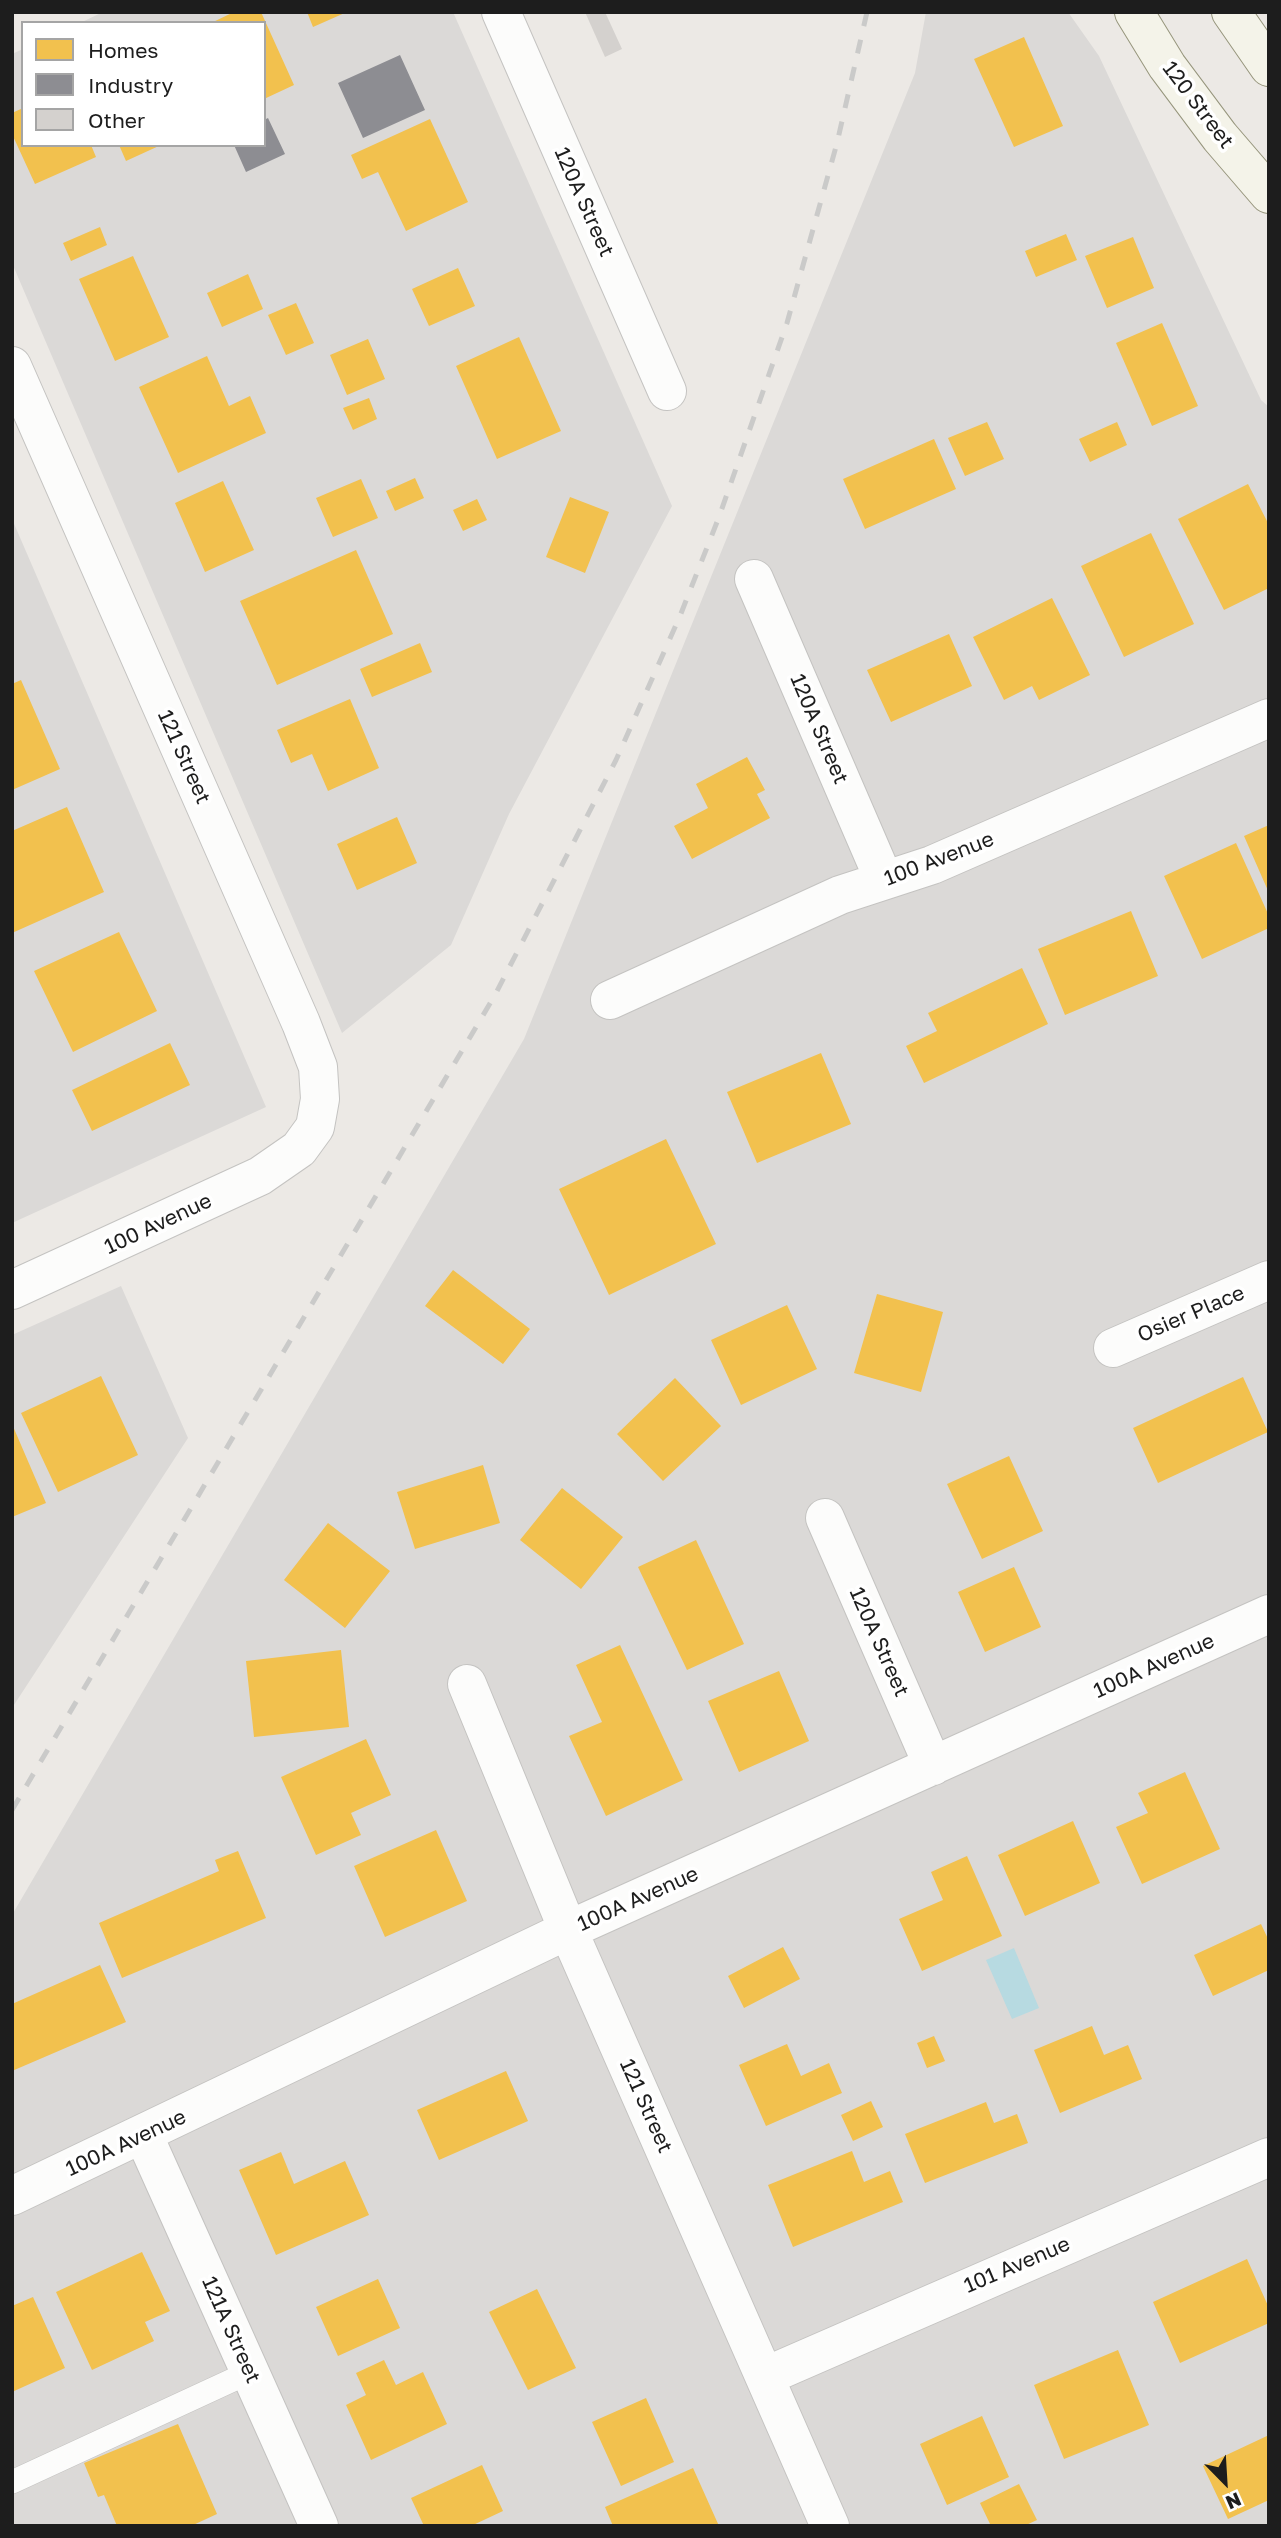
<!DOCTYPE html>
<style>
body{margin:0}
#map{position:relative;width:1281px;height:2538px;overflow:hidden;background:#ece9e5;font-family:"Golos Text",sans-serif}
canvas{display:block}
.frame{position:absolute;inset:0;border:14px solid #1d1d1d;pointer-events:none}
.legend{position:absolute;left:21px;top:21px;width:245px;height:126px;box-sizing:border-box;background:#fff;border:2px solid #a5a5a5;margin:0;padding:9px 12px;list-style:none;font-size:21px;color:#1d1d1d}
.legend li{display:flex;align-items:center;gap:14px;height:35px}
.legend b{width:35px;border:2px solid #a5a5a5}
.north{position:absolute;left:1190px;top:2447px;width:70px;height:70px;-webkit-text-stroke:5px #fff;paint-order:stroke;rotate:156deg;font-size:19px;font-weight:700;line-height:28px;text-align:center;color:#1d1d1d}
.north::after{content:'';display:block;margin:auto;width:24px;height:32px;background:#1d1d1d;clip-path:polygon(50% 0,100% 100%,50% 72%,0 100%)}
</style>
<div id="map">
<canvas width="1281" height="2538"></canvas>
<div class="frame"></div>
<ul class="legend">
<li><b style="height:19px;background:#f2c14e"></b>Homes</li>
<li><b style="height:19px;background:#8d8d92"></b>Industry</li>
<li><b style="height:19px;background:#d4d1ce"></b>Other</li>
</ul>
<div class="north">N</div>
</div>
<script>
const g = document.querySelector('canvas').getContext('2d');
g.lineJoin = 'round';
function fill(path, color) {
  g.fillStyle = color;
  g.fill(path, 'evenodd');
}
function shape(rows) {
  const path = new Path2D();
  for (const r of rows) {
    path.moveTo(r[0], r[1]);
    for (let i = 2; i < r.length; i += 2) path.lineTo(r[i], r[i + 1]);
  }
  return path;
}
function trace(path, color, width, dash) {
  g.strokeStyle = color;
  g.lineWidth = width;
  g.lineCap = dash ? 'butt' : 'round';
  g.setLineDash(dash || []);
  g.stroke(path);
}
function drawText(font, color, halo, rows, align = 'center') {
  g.font = font + ' "Golos Text",sans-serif';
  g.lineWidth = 7;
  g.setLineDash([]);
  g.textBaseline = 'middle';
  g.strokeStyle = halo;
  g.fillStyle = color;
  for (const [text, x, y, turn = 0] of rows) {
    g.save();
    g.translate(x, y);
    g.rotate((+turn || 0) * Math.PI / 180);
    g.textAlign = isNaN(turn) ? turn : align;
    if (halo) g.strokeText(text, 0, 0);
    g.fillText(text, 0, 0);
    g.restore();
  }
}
fill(shape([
 [103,12,453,12,672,506,509,814,451,945,342,1033,12,263,12,54,23,49,23,145,264,145,264,23,80,23],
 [926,12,1068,12,1099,56,1261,400,1269,407,1269,2526,12,2526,12,1915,524,1039,915,73],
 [12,519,266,1107,12,1223],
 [121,1286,188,1438,12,1708,12,1335]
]), '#dbd9d7');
fill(shape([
 [1014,1948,1039,2008,1012,2019,986,1960]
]), '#b7dae1');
fill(shape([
 [234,12,261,12,294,85,264,99,264,23,211,23],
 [307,12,347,12,313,27],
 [1024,37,1063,126,1014,147,974,59],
 [23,108,23,145,91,145,96,157,35,184,12,134,12,113],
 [430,119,468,202,406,231,378,172,362,179,351,155],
 [119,145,161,145,126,161],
 [100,227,107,245,71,261,63,243],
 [1066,234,1077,260,1036,277,1025,251],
 [1133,237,1154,288,1107,308,1085,256],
 [133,256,169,337,115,361,79,279],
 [458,268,475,306,429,326,412,289],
 [248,274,263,309,222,327,207,293],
 [296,303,314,343,286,355,268,315],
 [1162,323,1198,406,1152,426,1116,343],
 [519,337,561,431,497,459,456,366],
 [368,339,385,379,347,395,330,355],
 [207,356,229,406,250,396,266,433,178,473,139,387],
 [369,398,377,419,353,430,343,408],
 [987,422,1004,459,965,476,948,438],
 [1117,422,1127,445,1090,462,1079,439],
 [934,439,956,489,865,529,843,479],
 [415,478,424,498,395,511,386,491],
 [361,479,378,518,333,537,316,498],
 [223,481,254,550,205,572,175,503],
 [1248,484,1269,525,1269,588,1224,610,1178,519],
 [570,497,609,512,585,573,546,557],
 [477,499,487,520,463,531,453,510],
 [1151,533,1194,624,1124,657,1081,566],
 [356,550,393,634,277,685,240,601],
 [1052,598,1090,675,1039,700,1032,686,1004,700,973,637],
 [949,634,972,686,891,722,867,670],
 [420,643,432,672,372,697,360,669],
 [21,680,60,769,12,790,12,684],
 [350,699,379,768,328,791,312,754,291,763,277,730],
 [747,757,765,790,757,794,770,818,692,859,674,826,708,808,696,784],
 [67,807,104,892,12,933,12,831],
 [397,817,417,863,357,890,337,844],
 [1269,825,1269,893,1244,836],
 [1236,843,1269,916,1269,928,1202,959,1164,876],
 [1131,911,1158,976,1065,1015,1038,949],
 [119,932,157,1011,73,1052,34,971],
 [1022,968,1048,1024,924,1083,906,1046,937,1031,928,1013],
 [170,1043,190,1085,92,1131,72,1090],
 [821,1053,851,1124,757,1163,727,1092],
 [666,1139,716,1244,609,1295,559,1189],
 [453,1270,530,1329,503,1364,425,1306],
 [877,1294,943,1312,921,1392,854,1373],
 [787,1305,817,1369,741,1405,711,1340],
 [101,1376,138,1455,58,1492,21,1413],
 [1243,1377,1268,1432,1158,1483,1133,1428],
 [675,1378,721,1426,663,1481,617,1434],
 [12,1424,46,1503,12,1517],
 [1009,1456,1043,1531,982,1559,947,1484],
 [483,1465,500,1523,415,1549,397,1492],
 [562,1488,623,1537,581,1589,520,1540],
 [328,1523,390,1571,345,1628,284,1580],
 [696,1540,744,1644,687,1670,638,1567],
 [1014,1567,1041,1627,985,1652,958,1592],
 [620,1645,683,1780,606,1816,569,1736,602,1722,576,1665],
 [341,1650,349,1727,254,1737,246,1661],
 [779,1671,809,1741,739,1772,708,1701],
 [366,1739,391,1795,351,1813,361,1835,316,1855,281,1777],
 [1185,1772,1220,1849,1142,1884,1116,1827,1148,1813,1138,1793],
 [1073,1821,1100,1883,1025,1916,998,1855],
 [436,1830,467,1901,385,1937,354,1866],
 [238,1851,266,1918,122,1978,99,1923,219,1871,215,1860],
 [967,1856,1002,1936,922,1971,899,1919,943,1900,931,1872],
 [1261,1924,1269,1941,1269,1970,1213,1996,1194,1955],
 [783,1947,800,1979,744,2008,728,1976],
 [100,1965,126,2022,12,2071,12,2004],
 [1092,2026,1104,2055,1128,2045,1142,2079,1060,2113,1034,2050],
 [934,2036,945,2061,927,2068,917,2043],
 [787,2044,801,2076,829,2063,842,2093,766,2126,739,2065],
 [506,2071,528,2121,439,2160,417,2110],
 [871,2101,883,2127,853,2141,841,2115],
 [986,2102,994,2123,1017,2114,1028,2143,925,2183,905,2134],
 [852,2151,864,2182,890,2171,903,2202,793,2247,768,2185],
 [281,2152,294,2184,345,2161,369,2215,276,2255,239,2170],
 [142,2252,170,2311,145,2322,154,2341,92,2370,56,2292],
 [1247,2259,1269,2308,1269,2323,1180,2363,1153,2302],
 [378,2279,400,2328,338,2356,316,2307],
 [537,2289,576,2368,528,2390,489,2312],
 [33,2297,65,2368,12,2392,12,2306],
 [1118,2350,1149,2425,1064,2459,1034,2385],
 [384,2360,396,2385,423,2372,447,2424,371,2460,346,2405,366,2395,356,2373],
 [646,2398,674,2462,621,2486,592,2422],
 [982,2416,1009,2477,947,2505,920,2444],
 [178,2424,217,2514,191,2526,117,2526,104,2495,98,2497,84,2463],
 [1269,2435,1269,2500,1228,2519,1203,2466],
 [482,2465,503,2511,471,2526,424,2526,411,2498],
 [693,2468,719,2526,613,2526,605,2507],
 [1019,2484,1037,2520,1024,2526,991,2526,980,2503]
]), '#f2c14e');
fill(shape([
 [400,55,425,110,363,138,338,83],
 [268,118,285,154,246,172,234,145,264,145,264,120]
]), '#8d8d92');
fill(shape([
 [585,12,605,12,622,49,605,57]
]), '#d4d1ce');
const lane = shape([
 [12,2482,250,2372]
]);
const street = shape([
 [501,12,667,391],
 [12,366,301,1023,318,1067,320,1099,315,1127,299,1149,260,1176,12,1290],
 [754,579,884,880],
 [610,1000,840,895,932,865,1269,718],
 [1113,1348,1269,1280],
 [825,1518,933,1766],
 [467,1684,568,1930,830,2526],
 [143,2134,319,2526],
 [12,2196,568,1930,1269,1614],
 [766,2376,1269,2157]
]);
const secondary = shape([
 [1134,12,1167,66,1220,137,1269,194],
 [1231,12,1269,67]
]);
trace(lane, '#c4c3c1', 24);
trace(street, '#c4c3c1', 40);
trace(secondary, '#96957c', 40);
trace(lane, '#fcfcfb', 23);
trace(street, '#fcfcfb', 38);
trace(secondary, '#f4f3e9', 38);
trace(shape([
 [12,1810,495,995,616,760,680,616,719,517,787,323,837,143,867,12]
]), '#cacac9', 5, [14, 14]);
drawText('21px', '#1d1d1d', '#fff', [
 ["120 Street",1198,105,53],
 ["120A Street",584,202,66],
 ["120A Street",819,729,67],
 ["121 Street",184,757,66],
 ["100 Avenue",939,859,-21],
 ["100 Avenue",158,1224,-25],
 ["Osier Place",1191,1314,-23],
 ["120A Street",879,1642,66],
 ["100A Avenue",1154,1666,-24],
 ["100A Avenue",638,1899,-24],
 ["121 Street",646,2106,66],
 ["100A Avenue",126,2143,-25],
 ["101 Avenue",1017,2265,-23],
 ["121A Street",231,2330,66]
]);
</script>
